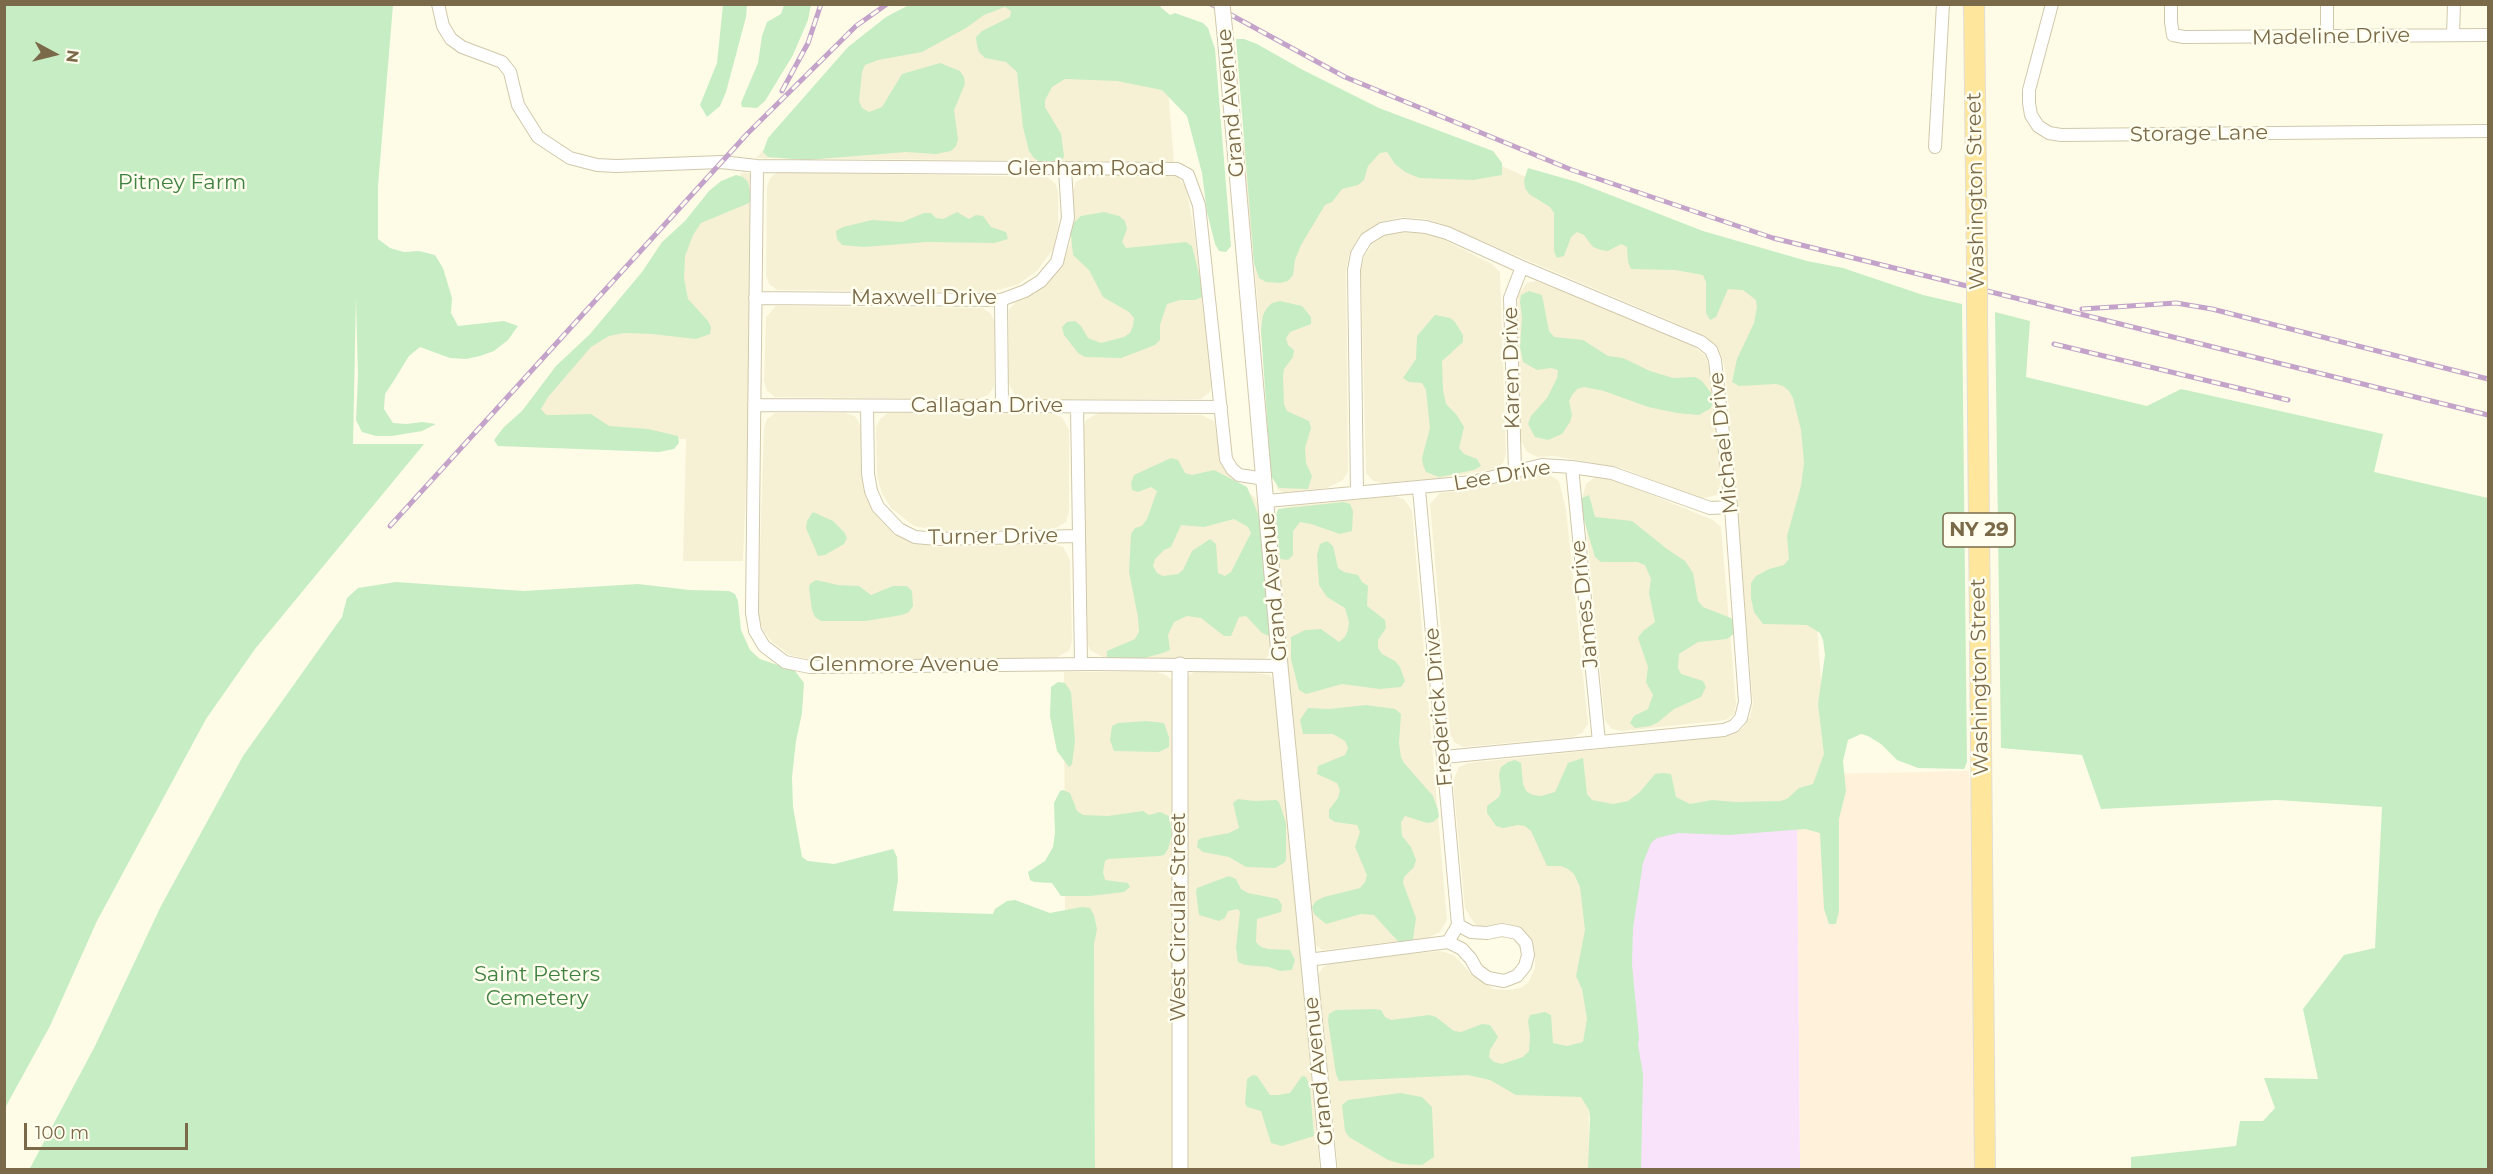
<!DOCTYPE html>
<style>
body{margin:0}
#map{position:relative;width:2493px;height:1174px;overflow:hidden;background:#fefce7;font-family:Montserrat,sans-serif}
canvas{display:block}
.frame{position:absolute;inset:0;border:6px solid #7a6a49;pointer-events:none}
.north{position:absolute;left:24px;top:24px;width:60px;height:60px;-webkit-text-stroke:4px #fffeef;paint-order:stroke;rotate:97deg;font-size:16px;font-weight:700;line-height:24px;text-align:center;color:#7a6a49}
.north::after{content:'';display:block;margin:auto;width:21px;height:27px;background:#7a6a49;clip-path:polygon(50% 0,100% 100%,50% 72%,0 100%)}
.scale{position:absolute;left:24px;top:1123px;width:164px;height:27px;box-sizing:border-box;border:3px solid #7a6a49;border-top:0;padding-left:8px;font-size:18px;line-height:21px;white-space:nowrap;color:#7a6a49;-webkit-text-stroke:4px #fffeef;paint-order:stroke}
</style>
<div id="map">
<canvas width="2493" height="1174"></canvas>
<div class="frame"></div>
<div class="north">N</div>
<div class="scale">100 m</div>
</div>
<script>
const g = document.querySelector('canvas').getContext('2d');
g.lineJoin = 'round';
function fill(path, color) {
  g.fillStyle = color;
  g.fill(path, 'evenodd');
}
function shape(rows) {
  const path = new Path2D();
  for (const r of rows) {
    path.moveTo(r[0], r[1]);
    for (let i = 2; i < r.length; i += 2) path.lineTo(r[i], r[i + 1]);
  }
  return path;
}
function trace(path, color, width, dash) {
  g.strokeStyle = color;
  g.lineWidth = width;
  g.lineCap = dash ? 'butt' : 'round';
  g.setLineDash(dash || []);
  g.stroke(path);
}
function drawText(font, color, halo, rows, align = 'center') {
  g.font = font + ' Montserrat,sans-serif';
  g.lineWidth = 5;
  g.setLineDash([]);
  g.textBaseline = 'middle';
  g.strokeStyle = halo;
  g.fillStyle = color;
  for (const [text, x, y, turn = 0] of rows) {
    g.save();
    g.translate(x, y);
    g.rotate((+turn || 0) * Math.PI / 180);
    g.textAlign = isNaN(turn) ? turn : align;
    if (halo) g.strokeText(text, 0, 0);
    g.fillText(text, 0, 0);
    g.restore();
  }
}
fill(shape([
 [911,5,1161,5,1174,162,756,158,891,14],
 [1438,137,1658,237,1790,269,1831,813,1587,817,1589,1169,1338,1169,1318,975,1323,967,1332,962,1440,951,1454,955,1472,975,1494,989,1509,990,1520,988,1528,983,1535,968,1535,953,1531,938,1514,925,1480,927,1474,923,1465,908,1453,781,1459,767,1468,763,1721,737,1732,735,1743,728,1750,717,1753,704,1725,369,1722,357,1715,347,1705,337,1692,330,1449,227,1426,219,1401,217,1378,223,1360,235,1350,252,1346,270,1348,472,1343,480,1327,488,1284,492,1278,490,1276,484,1242,143],
 [743,172,750,174,749,419,743,561,683,561,686,439,502,437],
 [778,172,1047,177,1055,183,1058,192,1058,226,1053,249,1037,271,1017,285,989,292,777,290,769,284,766,275,767,188,770,178],
 [1170,174,1178,177,1186,188,1194,230,1212,381,1210,392,1201,399,1024,399,1015,396,1008,382,1009,310,1016,301,1062,265,1070,244,1074,219,1073,192,1076,182,1089,175],
 [1408,230,1428,232,1492,264,1500,272,1506,454,1503,463,1496,469,1435,479,1383,483,1373,481,1366,473,1361,269,1365,255,1374,243,1388,233],
 [1536,281,1685,340,1706,356,1712,378,1721,482,1717,495,1704,498,1697,497,1622,468,1554,456,1537,457,1526,451,1520,437,1518,295,1527,283],
 [776,306,983,308,991,314,995,323,994,387,988,395,978,399,775,397,767,391,764,381,766,317],
 [775,413,845,413,855,416,862,429,861,468,864,491,873,509,894,533,914,543,937,547,1054,544,1063,547,1070,560,1072,641,1069,651,1055,658,812,660,790,655,772,642,763,630,758,613,764,428,767,419],
 [888,413,1053,414,1062,417,1069,430,1069,512,1066,522,1054,529,944,532,914,526,891,508,882,493,877,477,876,428,880,419],
 [1099,413,1202,415,1214,421,1221,461,1227,472,1255,498,1259,507,1272,648,1267,658,1260,660,1194,659,1103,657,1090,650,1087,641,1083,430,1086,420],
 [1547,473,1559,481,1566,509,1588,724,1582,733,1573,737,1463,747,1454,742,1450,733,1430,504,1440,493,1476,489,1520,477],
 [1595,477,1610,478,1713,520,1721,527,1736,704,1734,714,1726,720,1622,731,1612,729,1605,721,1583,495,1586,484],
 [1394,496,1404,499,1412,511,1447,920,1440,932,1427,938,1322,950,1314,944,1274,518,1278,511,1286,507],
 [1233,670,1270,675,1276,685,1320,1169,1184,1170,1187,677,1195,671],
 [1064,672,1157,672,1166,675,1173,681,1173,1169,1095,1169,1094,917,1065,916]
]), '#f6f1d5');
fill(shape([
 [1969,771,1972,817,1975,1028,1975,1169,1800,1169,1797,813,1828,774]
]), '#fff1da');
fill(shape([
 [1797,813,1800,1169,1629,1169,1626,816]
]), '#f9e3fb');
fill(shape([
 [5,4,393,5,378,186,378,239,390,248,404,252,419,251,435,255,443,268,452,298,451,313,458,326,504,321,518,326,508,340,494,351,480,356,466,359,450,358,420,347,409,356,393,382,385,394,384,409,393,423,407,424,422,422,436,424,422,431,392,436,376,436,362,432,356,420,358,377,356,297,353,444,424,444,255,649,206,719,97,921,50,1026,5,1108],
 [723,5,747,5,746,17,726,92,720,106,707,117,700,105,717,63],
 [784,5,811,5,808,20,793,55,765,101,757,108,742,107,741,103,758,63,762,36,767,22,781,14],
 [909,5,1158,5,1170,15,1175,13,1203,23,1208,28,1215,49,1231,246,1226,252,1219,251,1215,244,1207,212,1202,173,1187,116,1162,90,1117,81,1065,79,1052,87,1045,100,1045,107,1061,134,1064,156,1061,162,1040,162,1034,158,1029,151,1023,127,1017,72,1006,62,985,58,979,52,977,45,976,37,982,31,1010,17,1011,11,1005,7,984,15,966,28,922,52,878,60,865,65,862,72,859,101,862,108,869,112,882,107,902,74,940,63,960,71,964,77,965,84,954,110,958,139,956,146,951,151,936,154,906,152,806,160,768,157,763,152,768,138,848,47,886,17],
 [1236,39,1244,39,1257,44,1303,70,1379,108,1493,151,1502,163,1502,175,1473,180,1419,178,1405,172,1395,164,1387,152,1380,153,1368,166,1364,180,1358,185,1342,189,1332,202,1325,205,1301,245,1295,260,1293,275,1288,281,1280,283,1266,282,1259,278,1254,263],
 [1528,168,1577,182,1703,231,1807,261,1843,268,1923,295,1962,304,1967,762,1964,769,1918,768,1897,760,1881,744,1868,736,1861,734,1848,740,1843,761,1846,791,1839,819,1839,911,1836,924,1829,924,1824,909,1820,833,1805,829,1729,835,1678,833,1657,838,1651,843,1643,863,1633,928,1632,964,1639,1038,1638,1045,1643,1074,1641,1169,1588,1169,1590,1118,1589,1110,1581,1097,1516,1095,1490,1080,1468,1075,1339,1081,1336,1074,1328,1021,1329,1014,1336,1010,1374,1009,1381,1010,1385,1017,1391,1020,1429,1015,1436,1017,1454,1031,1461,1032,1482,1024,1490,1025,1498,1037,1490,1050,1489,1057,1494,1062,1502,1064,1523,1057,1529,1051,1530,1036,1528,1021,1530,1015,1545,1012,1551,1015,1553,1043,1567,1046,1583,1042,1587,1019,1582,989,1576,976,1585,930,1580,887,1574,874,1568,869,1561,866,1547,866,1531,831,1525,826,1518,825,1503,828,1496,826,1487,813,1487,806,1499,797,1501,791,1499,775,1501,767,1508,762,1515,760,1521,763,1523,784,1526,791,1533,795,1541,796,1555,792,1568,763,1583,758,1587,794,1592,800,1613,804,1628,801,1640,792,1655,774,1663,773,1671,774,1676,797,1690,804,1712,800,1736,802,1780,801,1787,799,1799,788,1813,784,1824,754,1818,704,1825,655,1823,640,1820,633,1807,625,1763,624,1754,612,1751,598,1751,583,1756,576,1769,569,1784,565,1789,559,1787,536,1801,486,1804,463,1801,430,1793,398,1789,391,1783,386,1776,384,1739,386,1732,382,1737,359,1754,323,1757,307,1756,300,1743,290,1728,289,1716,317,1710,320,1706,313,1706,282,1703,275,1675,270,1631,269,1628,262,1627,247,1621,244,1608,251,1601,250,1593,247,1584,235,1577,232,1571,237,1564,256,1557,258,1554,251,1554,213,1550,207,1529,194,1525,188,1524,180],
 [736,175,743,177,748,182,751,197,749,203,701,223,693,235,685,256,684,278,688,299,708,321,711,327,710,334,696,339,652,334,624,333,609,336,591,347,548,397,541,409,546,415,553,415,591,414,609,426,648,429,678,436,679,443,674,449,659,452,498,446,494,440,504,427,522,411,556,366,590,334,642,272,662,242,685,221,709,191,721,181],
 [957,212,969,219,976,215,983,216,991,227,1006,232,1008,239,994,243,927,242,864,247,842,245,837,239,836,231,843,227,872,220,902,222,924,213,931,213,936,218,943,219],
 [1104,212,1119,216,1125,221,1127,229,1122,242,1126,248,1186,242,1192,246,1203,290,1202,297,1195,300,1180,300,1167,304,1160,325,1160,340,1155,345,1121,358,1085,357,1078,353,1064,335,1062,327,1067,322,1075,321,1081,326,1088,338,1101,343,1124,337,1130,333,1133,326,1134,318,1129,312,1103,297,1089,270,1073,255,1070,226,1081,216],
 [1529,291,1542,295,1549,331,1554,337,1583,340,1608,356,1623,358,1650,371,1673,378,1695,377,1702,381,1711,393,1713,400,1711,408,1699,415,1677,413,1648,407,1604,391,1584,387,1577,389,1572,395,1569,401,1572,415,1570,422,1562,434,1548,440,1535,437,1528,424,1531,416,1547,398,1557,378,1558,370,1551,368,1537,370,1523,362,1520,347,1522,317,1520,302,1521,295],
 [1280,301,1302,306,1311,317,1311,324,1290,332,1286,338,1288,345,1294,350,1293,357,1284,369,1283,376,1284,404,1287,411,1309,421,1311,428,1305,448,1306,463,1312,476,1308,489,1279,488,1271,476,1261,330,1263,315,1267,308,1272,303],
 [1995,312,2030,321,2026,377,2147,406,2181,389,2383,434,2374,472,2488,498,2488,1169,2131,1169,2131,1157,2236,1146,2240,1121,2263,1121,2275,1108,2264,1078,2318,1079,2303,1009,2344,955,2375,948,2382,807,2277,800,2101,809,2082,755,2001,748],
 [1435,315,1450,318,1455,322,1463,335,1463,342,1442,361,1443,390,1446,404,1456,414,1464,427,1459,448,1464,454,1477,459,1481,466,1474,470,1439,477,1426,472,1423,465,1422,458,1430,428,1426,390,1422,383,1409,382,1403,378,1416,359,1417,336],
 [1171,458,1178,460,1185,473,1192,475,1214,470,1247,487,1261,521,1273,630,1269,636,1262,633,1246,616,1239,617,1231,636,1224,636,1201,618,1187,616,1174,622,1168,635,1170,650,1163,653,1129,662,1107,658,1107,651,1135,639,1139,632,1138,617,1129,572,1131,534,1135,528,1142,526,1147,519,1157,491,1151,487,1138,492,1132,490,1131,483,1134,475],
 [1234,519,1248,527,1251,533,1231,572,1225,576,1218,573,1216,544,1210,539,1192,551,1183,570,1178,574,1163,576,1157,573,1153,566,1155,559,1164,550,1171,547,1181,525,1204,527],
 [1589,495,1595,517,1632,521,1667,549,1685,561,1693,573,1698,601,1703,607,1731,618,1739,630,1727,639,1698,642,1679,654,1678,668,1681,674,1703,681,1706,687,1701,697,1674,709,1657,723,1650,726,1635,728,1630,723,1634,716,1648,709,1653,695,1646,682,1648,667,1638,638,1643,631,1655,622,1649,593,1651,579,1645,565,1637,562,1601,562,1595,557,1582,513,1582,498],
 [1344,502,1350,504,1353,511,1352,531,1340,534,1311,524,1300,522,1293,531,1293,555,1288,560,1280,559,1276,516,1278,509],
 [813,512,833,521,844,532,847,538,844,544,825,555,818,556,806,528,807,521],
 [1327,541,1333,546,1338,568,1344,572,1358,575,1362,582,1368,586,1367,606,1385,620,1386,628,1378,640,1378,648,1382,654,1395,661,1400,667,1405,681,1401,687,1380,689,1342,684,1306,694,1299,690,1291,659,1291,637,1305,630,1321,629,1339,642,1345,637,1348,630,1349,622,1345,608,1327,597,1319,585,1317,555,1320,544],
 [816,580,838,585,859,586,871,595,893,586,907,586,912,591,913,606,909,612,902,615,865,621,821,621,815,617,812,610,809,588,810,584],
 [396,582,524,591,638,584,690,590,729,591,735,594,738,601,741,630,750,650,760,659,795,671,804,683,802,713,796,741,792,777,793,807,802,857,808,861,834,864,893,849,897,857,898,880,893,911,993,914,995,909,1007,901,1015,900,1050,913,1082,907,1090,908,1094,915,1097,929,1094,944,1095,1169,29,1170,95,1046,161,906,243,756,342,617,347,598,358,588],
 [1058,682,1065,683,1071,692,1075,741,1072,764,1069,767,1057,751,1050,716,1051,687],
 [1366,705,1395,709,1401,714,1399,743,1401,757,1404,763,1433,796,1438,810,1439,817,1433,822,1427,823,1405,816,1401,822,1402,836,1411,847,1416,860,1414,867,1404,877,1403,883,1416,918,1413,939,1407,943,1399,942,1394,937,1374,915,1361,914,1326,924,1314,914,1312,907,1316,901,1324,897,1360,888,1365,882,1367,875,1355,847,1360,832,1357,825,1335,822,1329,818,1329,810,1338,798,1340,790,1337,783,1317,774,1318,766,1345,755,1348,748,1345,741,1333,734,1303,734,1300,720,1308,708,1329,709],
 [1146,721,1164,723,1169,737,1169,747,1159,752,1114,751,1110,740,1112,726,1118,723],
 [1063,790,1070,793,1077,811,1083,815,1108,816,1143,811,1149,815,1160,812,1169,816,1172,834,1168,849,1164,855,1160,856,1108,859,1105,861,1103,872,1105,880,1128,883,1130,887,1124,892,1090,896,1061,896,1052,883,1034,882,1030,880,1028,872,1045,861,1053,847,1055,833,1054,803,1060,791],
 [1238,799,1254,801,1276,800,1279,802,1286,823,1286,860,1284,863,1275,868,1246,867,1229,857,1203,852,1197,847,1198,840,1202,838,1229,833,1239,828,1233,803],
 [1229,876,1236,879,1241,889,1248,893,1278,899,1282,905,1281,912,1257,919,1256,942,1261,947,1268,949,1290,950,1295,960,1292,970,1280,971,1269,967,1245,965,1238,962,1236,947,1240,912,1238,909,1228,911,1225,918,1219,921,1199,915,1196,892,1197,888],
 [1253,1075,1257,1076,1270,1095,1278,1095,1290,1093,1302,1076,1306,1077,1310,1087,1314,1136,1282,1146,1271,1143,1261,1111,1247,1107,1245,1103,1247,1079],
 [1400,1093,1422,1097,1432,1107,1434,1157,1422,1165,1402,1164,1388,1160,1349,1137,1345,1131,1342,1105,1348,1100]
]), '#c7edc4');
const minor = shape([
 [438,4,443,26,451,39,462,47,502,62,510,72,518,105,538,137,570,158,597,165,616,166,721,162,757,166,1177,169,1188,175,1199,205,1226,459,1232,469,1239,475,1265,479],
 [2052,4,2029,90,2029,103,2031,115,2038,126,2049,133,2061,135,2488,131],
 [2171,4,2171,22,2173,35,2184,37,2488,35],
 [2327,4,2327,36],
 [2453,35,2454,4],
 [1935,147,1943,4],
 [757,166,752,613,755,631,764,646,785,662,810,667,1093,664,1280,666],
 [755,298,1001,300,1025,291,1041,281,1057,262,1068,218,1065,169],
 [1001,300,1002,406],
 [754,405,1221,407],
 [867,406,868,474,871,491,878,507,899,529,915,537,937,539,1079,536],
 [1077,407,1081,664],
 [1572,467,1599,742],
 [1515,471,1510,298,1522,267],
 [1357,492,1354,270,1357,254,1366,239,1382,229,1404,225,1426,227,1447,233,1522,267,1701,342,1711,350,1715,360,1731,507,1745,702,1741,718,1734,726,1724,730,1444,757],
 [1267,501,1472,482,1542,465,1572,467,1612,473,1710,508,1731,507],
 [1448,942,1462,949,1471,959,1477,970,1488,978,1504,981,1517,976,1525,966,1528,955,1526,943,1517,933,1502,930,1487,933,1471,932,1458,925],
 [1308,960,1448,942,1458,925,1419,489]
]);
const tertiary = shape([
 [1225,34,1280,666,1329,1170],
 [1180,1170,1180,665]
]);
const trunk = shape([
 [1974,4,1977,268],
 [1977,311,1985,1170]
]);
trace(minor, '#d1c8ab', 14);
trace(tertiary, '#d1c8ab', 17);
trace(trunk, '#e2ded7', 22);
trace(minor, '#fff', 12);
trace(tertiary, '#fff', 15);
trace(trunk, '#fee69c', 20);
const rail = shape([
 [1211,4,1345,77,1572,170,1773,238,2488,415],
 [782,91,808,43,821,4],
 [2082,309,2176,303,2212,309,2488,379],
 [2054,344,2288,400],
 [390,526,748,133,856,26,887,4]
]);
trace(rail, '#c4a3ca', 5);
trace(rail, '#fffeef', 3, [9]);
const tertiaryBridge = shape([
 [1222,4,1225,34]
]);
const trunkBridge = shape([
 [1977,268,1977,311]
]);
trace(tertiaryBridge, '#d1c8ab', 17, []);
trace(trunkBridge, '#e2ded7', 22, []);
trace(tertiaryBridge, '#fff', 15);
trace(trunkBridge, '#fee69c', 20);
for (const [x, y, w] of [
 [1979,530,72]
]) {
  const box = new Path2D();
  box.roundRect(x - w / 2, y - 17, w, 34, 4.5);
  g.fillStyle = '#fffeef';
  g.fill(box);
  trace(box, '#7a6a49', 1.5);
}
drawText('bold 20px', '#7a6a49', null, [
 ["NY 29",1979,530]
]);
drawText('21px', '#7a6a49', '#fffeef', [
 ["Madeline Drive",2331,37,-1],
 ["Grand Avenue",1231,103,-95],
 ["Storage Lane",2199,134,-1],
 ["Glenham Road",1086,169],
 ["Washington Street",1976,191,-91],
 ["Maxwell Drive",924,298],
 ["Karen Drive",1512,368,-91],
 ["Callagan Drive",987,406],
 ["Michael Drive",1724,443,-96],
 ["Lee Drive",1502,476,-10],
 ["Turner Drive",993,537,-1],
 ["Grand Avenue",1274,587,-95],
 ["James Drive",1585,604,-96],
 ["Glenmore Avenue",904,665],
 ["Washington Street",1980,677,-91],
 ["Frederick Drive",1439,707,-95],
 ["West Circular Street",1179,917,-90],
 ["Grand Avenue",1319,1071,-96]
]);
drawText('21px', '#408141', '#fffeef', [
 ["Pitney Farm",182,183],
 ["Saint Peters",537,975],
 ["Cemetery",537,999]
]);
</script>
